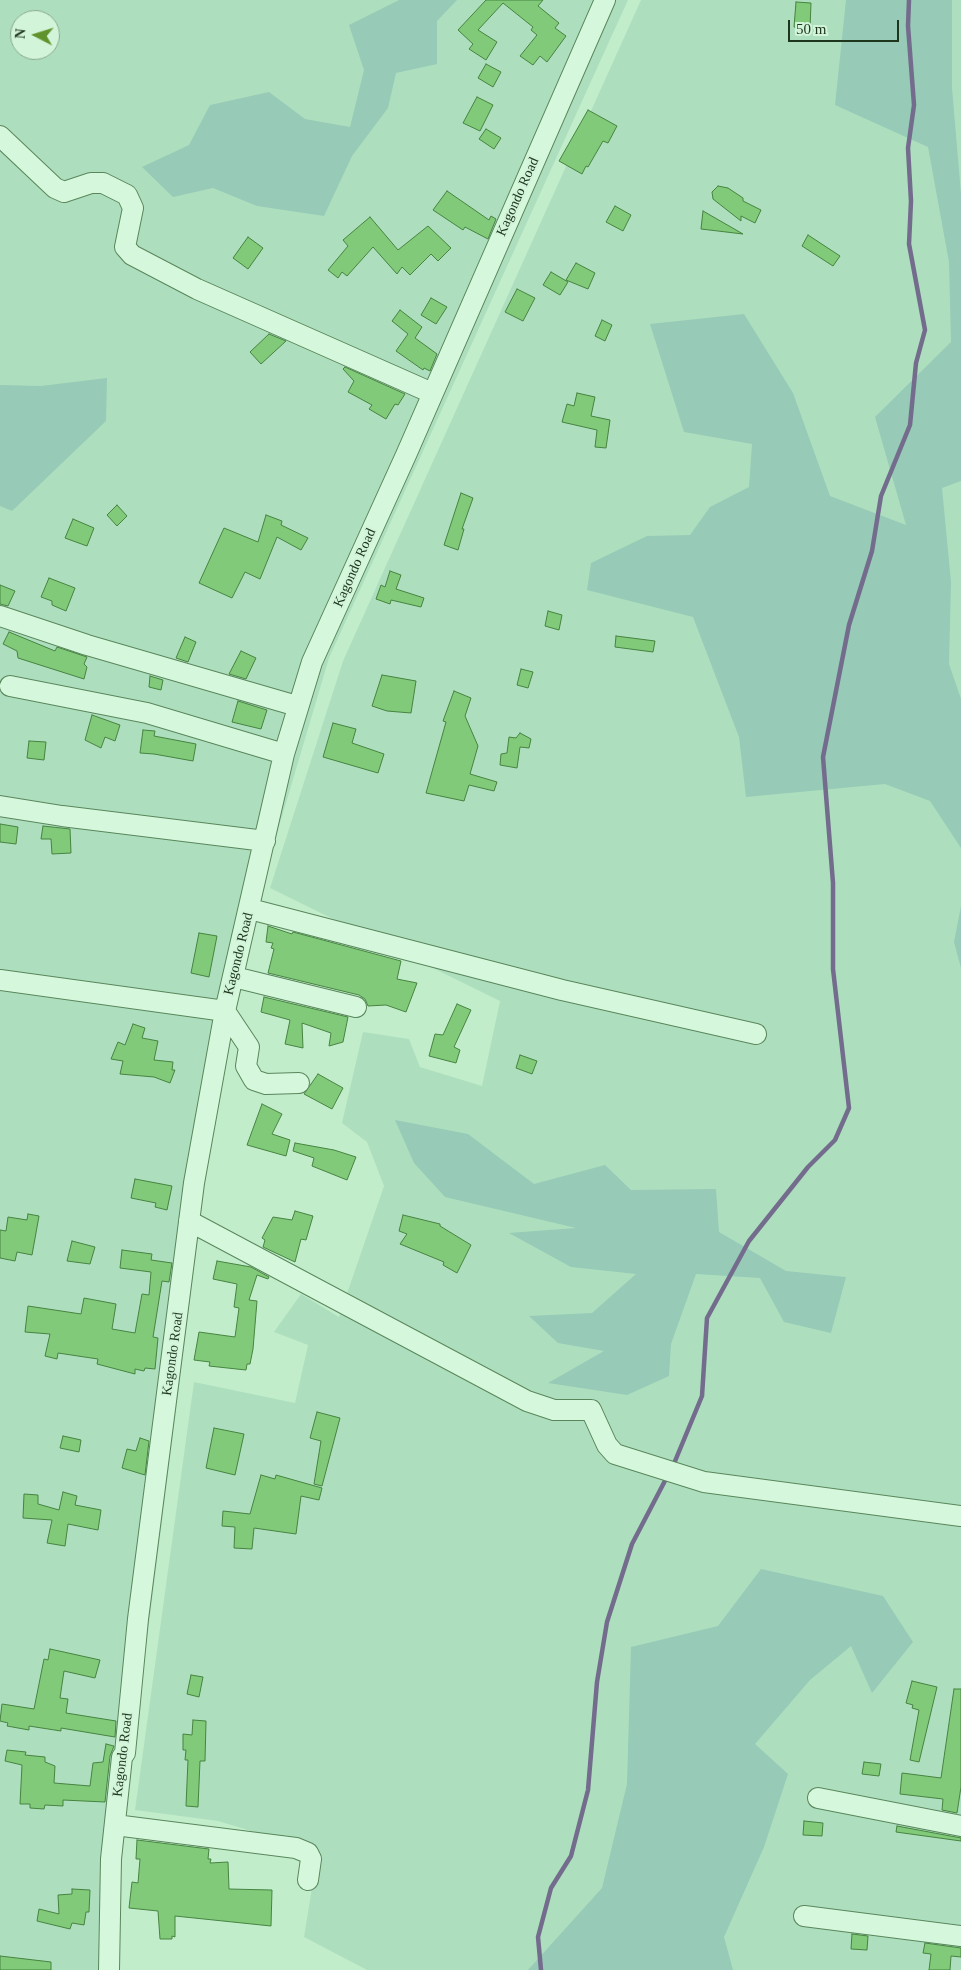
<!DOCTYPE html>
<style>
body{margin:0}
#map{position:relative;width:961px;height:1970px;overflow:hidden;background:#c2edcb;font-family:Georgia,serif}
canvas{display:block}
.north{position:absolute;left:10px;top:10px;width:50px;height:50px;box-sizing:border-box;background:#d2f4d9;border:1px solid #8aa88e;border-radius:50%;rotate:275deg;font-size:14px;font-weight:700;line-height:20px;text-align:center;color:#1e361e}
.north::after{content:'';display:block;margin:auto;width:18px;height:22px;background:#60932c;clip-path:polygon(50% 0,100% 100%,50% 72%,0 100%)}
.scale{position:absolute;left:788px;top:20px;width:111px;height:22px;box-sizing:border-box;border:2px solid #1e361e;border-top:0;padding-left:6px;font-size:15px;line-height:18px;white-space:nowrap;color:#1e361e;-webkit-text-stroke:4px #d2f4d9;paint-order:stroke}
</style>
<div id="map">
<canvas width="961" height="1970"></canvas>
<div class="north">N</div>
<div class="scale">50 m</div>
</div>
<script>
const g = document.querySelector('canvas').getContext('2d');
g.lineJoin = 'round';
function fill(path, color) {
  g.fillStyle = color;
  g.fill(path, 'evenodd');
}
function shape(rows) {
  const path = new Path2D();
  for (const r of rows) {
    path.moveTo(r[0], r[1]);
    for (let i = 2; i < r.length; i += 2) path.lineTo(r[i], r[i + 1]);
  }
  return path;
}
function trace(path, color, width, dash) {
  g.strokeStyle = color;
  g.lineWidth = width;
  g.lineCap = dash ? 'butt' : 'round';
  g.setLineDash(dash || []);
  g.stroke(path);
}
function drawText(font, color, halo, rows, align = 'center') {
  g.font = font + ' Georgia,serif';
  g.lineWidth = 4;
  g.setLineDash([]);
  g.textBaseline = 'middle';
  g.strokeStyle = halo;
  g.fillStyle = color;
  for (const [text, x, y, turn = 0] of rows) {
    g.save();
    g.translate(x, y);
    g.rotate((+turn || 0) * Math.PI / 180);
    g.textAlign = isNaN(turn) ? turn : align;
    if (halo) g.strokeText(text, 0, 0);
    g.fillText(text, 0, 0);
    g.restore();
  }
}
fill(shape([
 [0,0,628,0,329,658,262,884,214,1110,122,1837,115,1970,0,1970],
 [20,20,50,20,50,50,20,50],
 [641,0,961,0,961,1970,367,1970,304,1937,318,1851,218,1821,135,1810,194,1382,295,1403,308,1345,274,1332,301,1294,339,1317,384,1186,367,1142,342,1123,363,1032,409,1039,420,1067,482,1086,500,1001,270,888,343,661]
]), '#addfbe');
fill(shape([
 [399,0,457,0,437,21,437,64,396,73,388,108,352,156,324,216,257,206,213,188,173,197,142,167,189,145,210,105,269,92,305,119,350,127,364,70,349,25],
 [846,0,952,0,952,88,961,194,961,481,942,488,951,582,949,664,961,699,961,848,930,801,885,784,746,797,739,737,693,617,587,590,591,563,647,536,690,535,710,507,749,487,752,444,684,432,650,324,744,314,793,393,830,496,906,525,875,417,951,342,949,262,928,147,835,105],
 [107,378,106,421,12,511,0,506,0,385,41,386],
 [961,906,961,968,954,942],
 [395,1120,468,1134,534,1184,605,1165,631,1190,716,1189,719,1232,786,1271,846,1277,831,1333,784,1322,760,1278,696,1274,671,1344,669,1376,627,1395,548,1383,604,1351,558,1343,529,1316,592,1313,636,1274,571,1267,509,1233,576,1228,445,1197,414,1163],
 [761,1569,883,1596,913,1642,872,1693,851,1646,810,1680,755,1744,788,1774,764,1847,724,1937,733,1970,528,1970,602,1888,627,1784,631,1647,718,1626]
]), '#97cab7');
trace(shape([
 [673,1466,702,1396,707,1318,749,1241,808,1167,835,1140,849,1108,833,969,833,883,823,757,849,625,872,551,881,496,910,425,916,363,925,330,909,244,911,201,908,148,914,105,908,26,909,0],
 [541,1970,538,1937,551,1888,571,1856,588,1790,597,1682,607,1622,632,1544,668,1475]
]), '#746c8d', 4.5);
const building = shape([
 [486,0,543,0,538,6,559,23,555,28,566,36,547,62,540,56,533,65,520,56,537,35,531,30,533,27,503,3,478,30,497,42,486,60,469,49,473,44,458,30,486,0],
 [796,2,811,3,810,28,794,27,796,2],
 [486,64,501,72,493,87,478,78,486,64],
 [477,97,493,105,480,131,463,123,477,97],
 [588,110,617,126,608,143,603,141,588,167,586,166,582,174,559,161,588,110],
 [486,129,501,138,494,149,479,139,486,129],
 [718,186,728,188,743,198,743,201,761,210,755,223,741,216,741,221,713,199,712,192,718,186],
 [447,191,489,220,491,216,496,219,488,239,465,227,463,230,433,210,447,191],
 [615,206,631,215,623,231,606,222,615,206],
 [703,211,743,234,701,229,703,211],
 [370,217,398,250,428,226,451,248,438,261,431,254,410,275,402,267,397,274,373,247,347,276,342,272,338,278,328,270,348,246,343,240,370,217],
 [808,235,840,256,833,266,802,246,808,235],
 [248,237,263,248,248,269,233,258,248,237],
 [576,263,595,273,588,289,566,280,576,263],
 [551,272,568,282,560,295,543,285,551,272],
 [517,289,535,298,523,321,505,312,517,289],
 [431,298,447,307,436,324,421,315,431,298],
 [400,310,422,327,415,338,437,354,430,371,424,368,423,370,396,351,408,334,392,321,400,310],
 [602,320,612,325,605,341,595,336,602,320],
 [269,334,286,341,261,364,250,352,269,334],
 [345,367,405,394,398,405,395,404,386,419,369,409,372,405,348,392,354,381,343,369,345,367],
 [577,393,595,397,591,416,610,420,606,448,595,447,597,430,562,422,567,404,574,406,577,393],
 [461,493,473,498,462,529,464,529,458,550,444,545,461,493],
 [117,505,127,516,117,526,107,515,117,505],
 [266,515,282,521,281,525,308,538,301,550,277,537,260,579,245,572,232,598,199,583,224,528,258,542,266,515],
 [73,519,94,528,87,546,65,538,73,519],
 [390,571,401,575,396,589,424,598,421,607,391,600,390,604,376,599,381,585,385,587,390,571],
 [49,578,75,588,66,611,52,605,52,601,41,597,49,578],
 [0,585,15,591,8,606,0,604,0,585],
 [548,611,562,615,559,630,545,626,548,611],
 [9,632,55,651,57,647,87,657,84,664,87,667,84,679,18,658,17,651,3,644,9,632],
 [616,636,655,641,653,652,615,647,616,636],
 [185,637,196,642,188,662,176,658,185,637],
 [241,651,256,658,246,679,229,674,241,651],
 [521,669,533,672,528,688,517,685,521,669],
 [382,675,416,681,411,713,387,711,372,706,382,675],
 [150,676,163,680,161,690,149,687,150,676],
 [454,691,471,698,465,716,478,746,470,774,497,782,494,791,469,785,464,801,426,793,446,722,443,721,454,691],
 [238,701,267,710,261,729,232,722,238,701],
 [92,715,120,725,115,741,105,737,101,748,85,740,92,715],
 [333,723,356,729,352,743,384,754,378,773,323,757,333,723],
 [143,730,155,731,154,736,196,744,193,761,154,754,140,753,143,730],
 [520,733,531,739,529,748,520,747,517,768,500,765,501,754,507,753,509,737,516,738,520,733],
 [29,741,46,742,44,760,27,758,29,741],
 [0,824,18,827,16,844,0,842,0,824],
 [43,826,70,829,71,853,52,854,51,839,41,839,43,826],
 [268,926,292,934,293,932,401,961,397,979,417,983,406,1012,386,1005,368,1006,365,999,359,995,268,973,274,949,271,948,273,943,266,942,268,926],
 [199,933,217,936,209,977,191,973,199,933],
 [264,997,348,1017,343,1042,329,1046,331,1033,302,1023,303,1048,285,1044,290,1020,261,1012,264,997],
 [457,1004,471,1010,454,1047,460,1050,456,1063,429,1056,435,1034,443,1035,457,1004],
 [133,1024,145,1028,142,1038,158,1041,154,1060,173,1062,172,1070,175,1070,170,1083,154,1077,120,1074,123,1061,111,1059,118,1042,125,1045,133,1024],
 [520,1055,537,1061,532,1074,516,1068,520,1055],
 [318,1074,343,1088,332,1109,304,1094,318,1074],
 [262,1104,282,1114,272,1134,290,1140,286,1156,247,1145,262,1104],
 [295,1143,334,1150,356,1157,347,1180,312,1166,314,1158,293,1151,295,1143],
 [135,1179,172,1186,167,1210,155,1207,156,1203,131,1198,135,1179],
 [295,1211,313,1216,306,1240,301,1239,295,1262,263,1247,265,1240,262,1238,273,1217,292,1220,295,1211],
 [28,1214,39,1216,32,1255,17,1252,15,1261,0,1258,0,1230,6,1231,8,1217,27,1220,28,1214],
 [403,1215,440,1224,440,1226,471,1245,457,1273,443,1265,444,1262,400,1244,407,1234,399,1231,403,1215],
 [72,1241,95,1247,90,1264,67,1261,72,1241],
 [122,1250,152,1254,151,1260,172,1263,169,1282,162,1281,153,1337,158,1338,155,1369,145,1368,144,1371,135,1369,135,1374,97,1364,98,1359,58,1353,57,1359,45,1356,50,1334,25,1332,28,1306,81,1314,84,1298,116,1304,112,1329,135,1333,142,1294,149,1295,151,1272,120,1268,122,1250],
 [217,1261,251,1267,269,1277,268,1279,257,1275,249,1300,257,1301,253,1349,250,1364,247,1364,246,1370,209,1366,210,1362,194,1360,199,1332,235,1337,239,1308,234,1307,237,1284,213,1279,217,1261],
 [317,1412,340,1418,322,1486,314,1484,321,1441,310,1438,317,1412],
 [214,1428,244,1434,235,1475,206,1468,214,1428],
 [63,1436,81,1440,79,1452,60,1448,63,1436],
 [140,1438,149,1441,145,1475,122,1468,127,1449,136,1451,140,1438],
 [261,1475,275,1479,276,1475,322,1488,319,1500,301,1496,296,1534,254,1528,252,1549,234,1548,235,1527,222,1526,223,1511,250,1514,261,1475],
 [63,1492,77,1496,75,1505,101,1510,98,1530,68,1524,65,1546,47,1543,52,1520,23,1518,24,1494,38,1495,38,1504,59,1510,63,1492],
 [50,1649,100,1660,95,1678,64,1671,60,1698,68,1699,66,1713,116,1721,115,1737,61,1728,61,1731,29,1726,29,1730,7,1726,8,1723,0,1721,2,1704,34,1709,44,1659,48,1660,50,1649],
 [191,1675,203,1677,199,1697,187,1694,191,1675],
 [912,1681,937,1687,919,1762,910,1760,919,1710,912,1708,913,1705,906,1703,912,1681],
 [954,1689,961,1689,961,1787,957,1813,942,1810,943,1799,900,1794,902,1773,941,1778,954,1689],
 [193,1720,206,1721,205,1761,200,1761,198,1807,186,1806,188,1760,185,1760,186,1750,183,1750,183,1734,192,1735,193,1720],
 [106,1744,114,1746,110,1756,105,1802,63,1800,63,1806,45,1805,44,1809,30,1808,30,1804,20,1804,22,1765,5,1761,7,1750,26,1752,25,1755,45,1757,45,1762,55,1766,54,1783,90,1786,93,1763,103,1762,106,1744],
 [864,1762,881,1764,879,1776,862,1774,864,1762],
 [804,1821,823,1823,822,1836,803,1835,804,1821],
 [897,1826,961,1838,961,1841,896,1832,897,1826],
 [137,1840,209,1849,208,1859,211,1859,210,1863,228,1862,229,1889,272,1890,271,1926,175,1916,175,1937,172,1936,172,1939,160,1939,158,1911,129,1908,132,1882,138,1883,140,1859,136,1859,137,1840],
 [72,1889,90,1890,89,1912,86,1912,84,1925,72,1923,70,1929,37,1921,39,1909,59,1914,58,1895,72,1894,72,1889],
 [852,1934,868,1936,867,1950,851,1949,852,1934],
 [925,1943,961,1948,961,1957,951,1956,950,1970,929,1970,931,1954,923,1953,925,1943],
 [0,1956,51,1962,51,1970,0,1970,0,1956]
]);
fill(building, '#80ca79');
trace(building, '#478441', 1);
const minor = shape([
 [0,136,55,188,64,192,91,183,103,183,127,195,133,208,125,247,132,255,197,289,432,393],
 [0,616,87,645,297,706],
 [10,686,147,713,284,754],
 [0,806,62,816,265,841],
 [250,909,562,990,756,1034],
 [234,977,356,1007],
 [0,980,225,1011,249,1047,246,1066,254,1080,266,1084,299,1083],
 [189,1221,527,1401,554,1410,591,1410,607,1445,615,1454,704,1482,961,1516],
 [818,1798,961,1826],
 [115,1825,296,1848,308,1853,311,1859,308,1880],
 [804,1916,961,1936],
 [109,1970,111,1859,122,1757,125,1753,138,1619,194,1183,225,1011,284,754,312,662,406,455,605,0]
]);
trace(minor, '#5a865c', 22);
trace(minor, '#d5f8dc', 20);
drawText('14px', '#1e361e', '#d2f4d9', [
 ["Kagondo Road",518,197,-66],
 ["Kagondo Road",355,568,-66],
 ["Kagondo Road",239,954,-76],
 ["Kagondo Road",173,1354,-82],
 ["Kagondo Road",123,1755,-83]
]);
</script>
